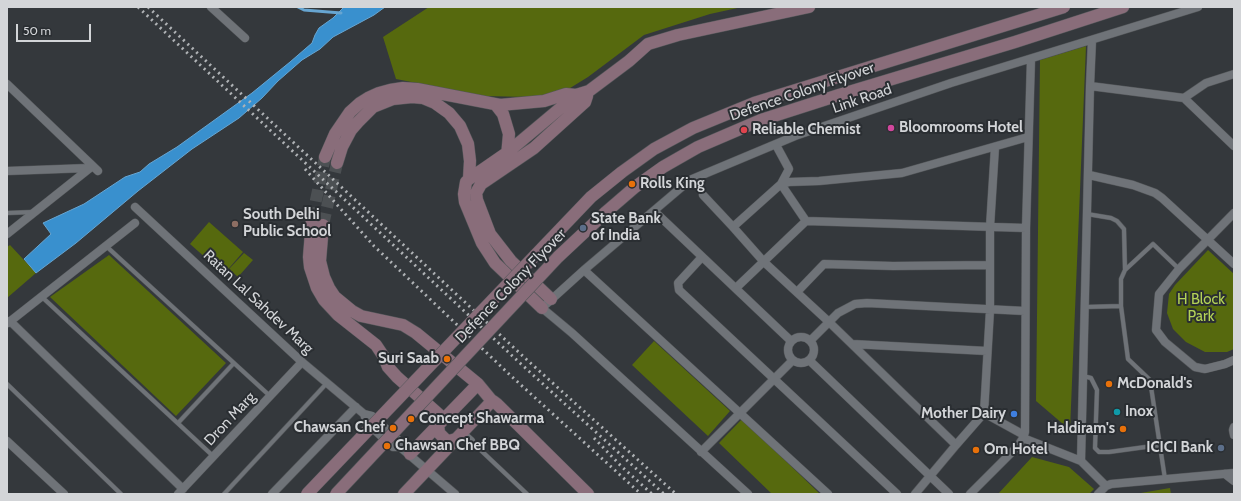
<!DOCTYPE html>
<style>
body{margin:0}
#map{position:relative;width:1241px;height:501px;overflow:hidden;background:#34383c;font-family:Cabin,sans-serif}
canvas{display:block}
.frame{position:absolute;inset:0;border:8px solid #d3d5d8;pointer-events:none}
.scale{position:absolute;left:16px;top:24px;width:75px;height:18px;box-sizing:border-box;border:2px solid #d3d5d8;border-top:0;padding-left:5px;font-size:12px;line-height:14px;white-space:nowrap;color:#d3d5d8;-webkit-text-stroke:3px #2a2e32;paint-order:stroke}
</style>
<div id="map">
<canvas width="1241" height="501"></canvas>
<div class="frame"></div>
<div class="scale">50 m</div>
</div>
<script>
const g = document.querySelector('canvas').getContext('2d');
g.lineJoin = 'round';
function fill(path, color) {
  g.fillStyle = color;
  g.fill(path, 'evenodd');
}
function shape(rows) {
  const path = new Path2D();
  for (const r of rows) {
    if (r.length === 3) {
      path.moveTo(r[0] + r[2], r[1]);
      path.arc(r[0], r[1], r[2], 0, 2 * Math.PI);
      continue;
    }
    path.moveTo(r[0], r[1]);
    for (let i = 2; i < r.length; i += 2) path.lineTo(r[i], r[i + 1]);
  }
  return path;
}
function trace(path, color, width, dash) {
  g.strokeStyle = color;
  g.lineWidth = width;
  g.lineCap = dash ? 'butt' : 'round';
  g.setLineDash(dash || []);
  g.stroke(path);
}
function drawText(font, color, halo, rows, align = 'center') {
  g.font = font + ' Cabin,sans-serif';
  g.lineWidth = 4;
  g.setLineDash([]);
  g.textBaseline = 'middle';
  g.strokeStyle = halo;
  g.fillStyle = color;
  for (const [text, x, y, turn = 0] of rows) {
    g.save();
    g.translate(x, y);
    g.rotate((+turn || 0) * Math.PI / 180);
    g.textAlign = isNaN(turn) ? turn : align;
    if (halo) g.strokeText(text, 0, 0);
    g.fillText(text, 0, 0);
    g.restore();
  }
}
fill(shape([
 [429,7,742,7,710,14,644,35,588,77,562,93,529,97,483,96,396,79,383,37],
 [1086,46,1070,430,1036,401,1040,60],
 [209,222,243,252,224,274,190,244],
 [10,245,36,273,7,298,7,247],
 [1208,250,1234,274,1234,349,1227,352,1205,352,1186,342,1173,329,1167,313,1169,294,1175,285],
 [244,253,253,260,238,277,229,269],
 [109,255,226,363,176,416,50,297],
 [654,341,730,411,708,436,632,365],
 [742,419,820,494,772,494,719,443],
 [1032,457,1069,467,1094,489,1089,494,998,494],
 [1170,488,1171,494,1135,494]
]), '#56690e');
const water = shape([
 [344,7,385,7,374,15,333,37,320,49,302,60,278,81,262,98,239,118,192,149,138,191,76,243,36,273,24,259,51,234,43,223,84,204,125,177,140,172,149,164,177,147,252,93,290,62,312,43,315,35,319,28,333,18,344,7]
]);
fill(water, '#3990ce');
trace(water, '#67a5d1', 1);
trace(shape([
 [298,7,304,10,341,13]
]), '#67a5d1', 3);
trace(shape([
 [312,219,325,157],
 [323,225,337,163]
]), '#4c5053', 12, [12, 6]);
const lane = shape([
 [7,213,33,212],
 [1087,214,1111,218,1117,221,1124,229,1125,270],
 [106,246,270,396],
 [42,297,213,456],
 [1085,307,1121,306],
 [1083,376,1091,378,1097,390,1095,448,1099,452,1109,452,1160,445],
 [7,384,121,494],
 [178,423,234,363],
 [471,441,527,494],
 [1165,479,1150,380,1128,359,1121,306,1121,279,1125,270,1153,244,1179,269],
 [224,494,327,383]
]);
const street = shape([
 [211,7,245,38],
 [7,84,98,171],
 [1090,86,1184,98,1234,146],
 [1184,98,1206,83,1234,74],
 [776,145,789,169,781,184,806,221],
 [7,171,88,168],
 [1089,175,1133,185,1155,193,1162,198,1234,264],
 [703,195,733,227],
 [135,207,302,362,364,414,372,416,398,440,400,447,455,494],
 [654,211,791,341],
 [1234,213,1179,269,1159,294,1156,330,1165,342,1195,367,1205,369,1225,364,1234,360],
 [7,234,90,168],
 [702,257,678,283,679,290,897,494],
 [584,270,828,494],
 [736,288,806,221,1026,228],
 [797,292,824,264,893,266,990,265],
 [10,321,183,489],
 [8,323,135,223],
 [801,350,13],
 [810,341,838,313,855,304,867,303,1025,311],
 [852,344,987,351],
 [809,360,949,494],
 [984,413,990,310,990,227,995,147],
 [364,414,367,423,393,447,400,447],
 [1234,427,1233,430,1234,435],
 [462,433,471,441],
 [1024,435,984,413,956,445,829,322,764,262,733,227,781,184,789,182,819,181,902,173,1028,137],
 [1023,438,1081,461,1106,486],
 [7,441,64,494],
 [701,452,793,360],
 [1081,461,1090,86,1092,40],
 [1225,474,1234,481],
 [178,494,302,362],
 [272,494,356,407],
 [748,494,572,333,542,308,584,270,690,180,795,136,951,83,1198,7],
 [915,494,956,445],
 [970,494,1018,446,1023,438,1025,432,1026,228,1031,59],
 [1098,494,1106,486,1111,484,1234,473]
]);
const secondary = shape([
 [839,95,1015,42,1123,7],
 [496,105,503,114,509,134,507,156],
 [325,157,335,134,350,112,360,103,368,98,379,93,390,90,403,88,417,89,500,105,544,101,566,94,576,95,585,102],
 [337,163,342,147,351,130,358,122,373,107,393,99,412,97,423,98,435,103,449,113,460,126,468,144,470,161,469,179],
 [312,219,309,257,310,267,317,288,324,300,338,315,376,345,384,357,388,367,397,377,444,419],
 [323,225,320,261,324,277,329,288,335,297,352,311,361,316,403,325,416,333,478,384,492,401,493,401,497,404,588,494],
 [551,299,511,261,490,234,477,200,476,193,481,184,534,148,585,102,587,96],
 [542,308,495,263,482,243,465,202,464,194,466,182,469,179,508,152,576,95,589,91,629,61,648,44,678,35,809,7],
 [438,424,439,433,445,439,449,441,456,439],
 [410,454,478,384],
 [404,494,492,401]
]);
trace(lane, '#535659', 5);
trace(street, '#535659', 9);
trace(secondary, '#535659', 13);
trace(lane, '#6f7378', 4);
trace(street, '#6f7378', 8);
trace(secondary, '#896d7a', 12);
trace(shape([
 [138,7,521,364,664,494],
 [148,7,526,359,676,494],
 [305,169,374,246,510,375,641,494],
 [594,438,621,466,652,494]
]), '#afb2b5', 3, [2, 4]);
const secondaryBridge = shape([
 [307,494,591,197,622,172,654,149,693,128,754,103,1064,7],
 [336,494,558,257,606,212,635,187,663,167,698,147,761,120,839,95]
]);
trace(secondaryBridge, '#535659', 13, []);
trace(secondaryBridge, '#896d7a', 12);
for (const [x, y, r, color] of [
 [891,128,4,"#d1479c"],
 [744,130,4,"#e0444e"],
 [632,184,4,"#e8710a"],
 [235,224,4,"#8d6e63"],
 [583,228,4,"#5c6f8a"],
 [447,359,4,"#e8710a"],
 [1109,384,4,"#e8710a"],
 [1117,412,4,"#0f9aa8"],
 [1014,414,4,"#3f7fe0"],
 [411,419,4,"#e8710a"],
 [393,428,4,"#e8710a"],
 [1123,429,4,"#e8710a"],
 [387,446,4,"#e8710a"],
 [1221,448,4,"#5c6f8a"],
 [976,450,4,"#e8710a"]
]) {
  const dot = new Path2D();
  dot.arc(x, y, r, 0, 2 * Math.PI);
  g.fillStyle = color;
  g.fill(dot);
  trace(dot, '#2a2e32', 1.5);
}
drawText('15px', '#d3d5d8', '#2a2e32', [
 ["Defence Colony Flyover",802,92,-19],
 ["Link Road",862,99,-19],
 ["Defence Colony Flyover",511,286,-46],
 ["Ratan Lal Sahdev Marg",258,302,43],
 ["Dron Marg",230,419,-47]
]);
drawText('bold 15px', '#d3d5d8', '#2a2e32', [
 ["Bloomrooms Hotel",899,128],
 ["Reliable Chemist",752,130],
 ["Rolls King",640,184],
 ["South Delhi",243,215],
 ["Public School",243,232],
 ["State Bank",591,219],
 ["of India",591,236],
 ["Suri Saab",439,359,"right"],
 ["McDonald's",1117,384],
 ["Inox",1125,412],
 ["Mother Dairy",1006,414,"right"],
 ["Concept Shawarma",419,419],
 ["Chawsan Chef",385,428,"right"],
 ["Haldiram's",1115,429,"right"],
 ["Chawsan Chef BBQ",395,446],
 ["ICICI Bank",1213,448,"right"],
 ["Om Hotel",984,450]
], 'left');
drawText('15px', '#b4d357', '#2a2e32', [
 ["H Block",1201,300],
 ["Park",1201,317]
]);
</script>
